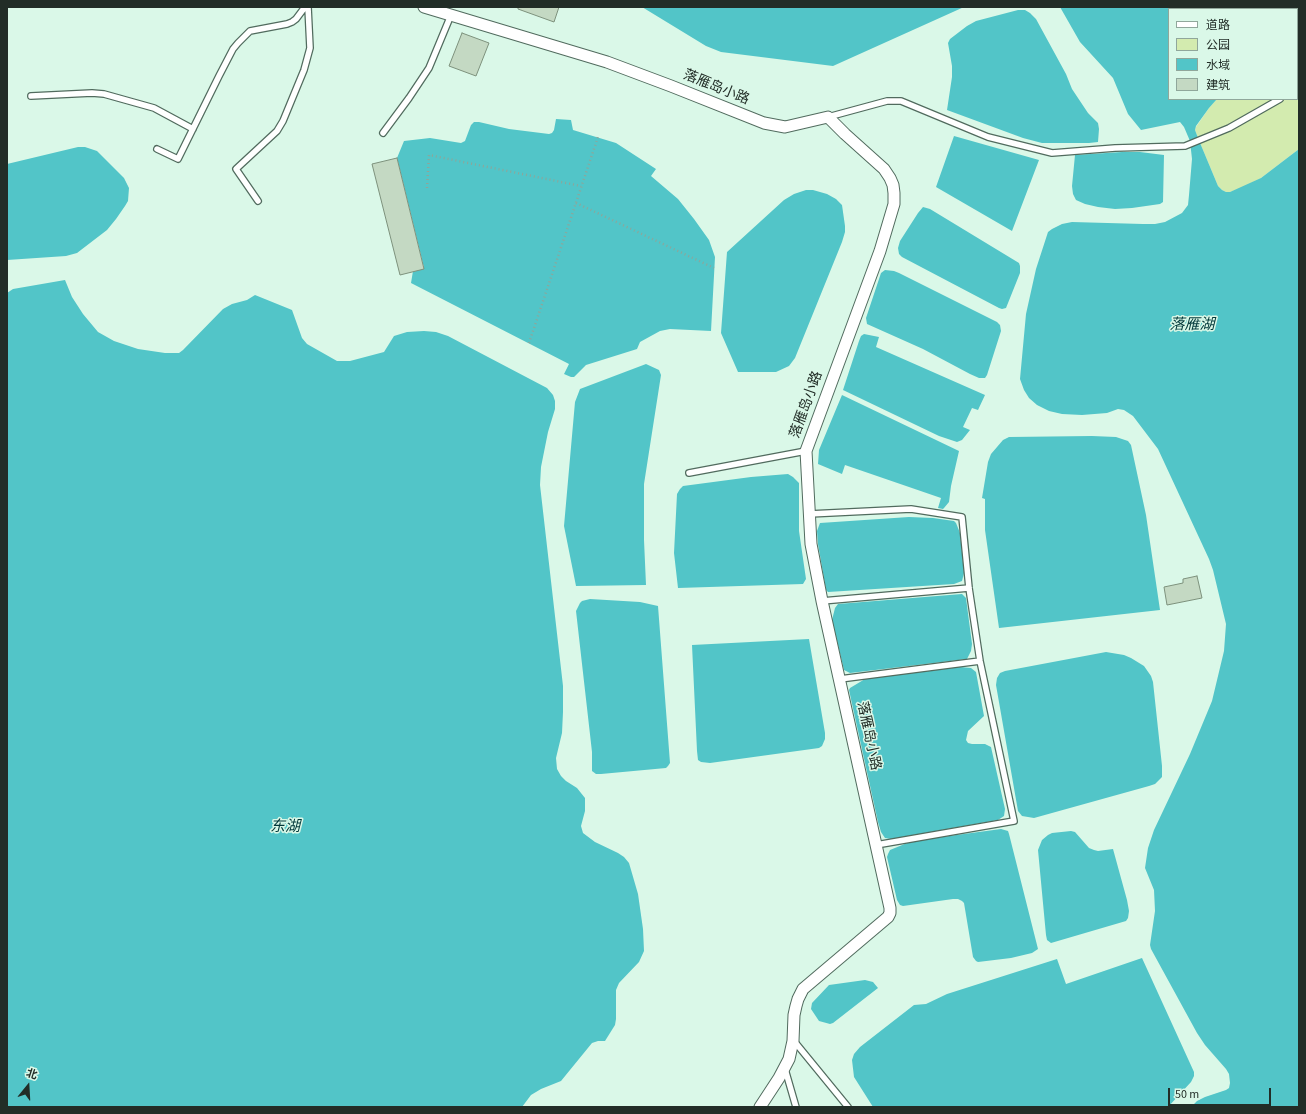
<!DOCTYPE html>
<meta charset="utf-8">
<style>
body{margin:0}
#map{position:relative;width:1306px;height:1114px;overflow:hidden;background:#daf8e8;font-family:"Source Sans 3","Noto Sans SC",sans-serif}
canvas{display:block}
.frame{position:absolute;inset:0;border:8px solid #222d27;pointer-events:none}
.legend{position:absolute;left:1168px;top:8px;width:130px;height:92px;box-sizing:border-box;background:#daf8e8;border:1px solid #90a79b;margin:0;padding:5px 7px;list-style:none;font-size:12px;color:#222d27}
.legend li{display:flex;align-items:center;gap:8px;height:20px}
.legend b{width:20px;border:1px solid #90a79b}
.north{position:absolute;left:8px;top:1066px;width:40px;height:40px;-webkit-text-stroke:3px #daf8e8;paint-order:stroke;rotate:18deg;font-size:11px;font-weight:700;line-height:16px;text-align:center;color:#222d27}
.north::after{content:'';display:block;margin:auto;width:14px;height:18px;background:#222d27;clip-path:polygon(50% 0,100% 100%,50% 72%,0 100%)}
.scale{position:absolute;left:1168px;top:1088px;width:103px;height:18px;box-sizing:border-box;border:2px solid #222d27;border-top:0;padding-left:5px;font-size:12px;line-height:14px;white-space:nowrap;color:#222d27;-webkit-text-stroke:3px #daf8e8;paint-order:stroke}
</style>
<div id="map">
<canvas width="1306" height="1114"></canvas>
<div class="frame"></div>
<ul class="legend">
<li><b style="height:5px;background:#fff"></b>道路</li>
<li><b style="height:11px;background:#d3ebaf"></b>公园</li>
<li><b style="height:11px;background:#52c5c8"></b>水域</li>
<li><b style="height:11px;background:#c4d9c3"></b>建筑</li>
</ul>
<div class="north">北</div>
<div class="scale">50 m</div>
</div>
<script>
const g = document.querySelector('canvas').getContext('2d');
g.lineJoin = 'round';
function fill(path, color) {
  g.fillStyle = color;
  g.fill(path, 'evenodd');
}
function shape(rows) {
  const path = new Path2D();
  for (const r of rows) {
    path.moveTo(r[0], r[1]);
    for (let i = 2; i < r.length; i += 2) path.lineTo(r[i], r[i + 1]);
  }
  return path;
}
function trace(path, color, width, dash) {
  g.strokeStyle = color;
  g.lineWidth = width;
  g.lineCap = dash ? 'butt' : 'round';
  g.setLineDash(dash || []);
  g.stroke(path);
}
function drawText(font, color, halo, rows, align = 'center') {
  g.font = font + ' "Source Sans 3","Noto Sans SC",sans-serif';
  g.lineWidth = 3;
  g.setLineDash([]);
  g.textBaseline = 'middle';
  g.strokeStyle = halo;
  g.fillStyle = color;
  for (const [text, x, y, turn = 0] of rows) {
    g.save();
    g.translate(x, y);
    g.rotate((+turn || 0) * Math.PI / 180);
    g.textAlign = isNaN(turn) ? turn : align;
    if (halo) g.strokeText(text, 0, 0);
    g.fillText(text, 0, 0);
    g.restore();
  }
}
fill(shape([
 [1299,40,1299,149,1261,178,1244,187,1230,192,1226,192,1222,190,1218,186,1198,138,1195,130,1196,127,1209,108,1217,99,1297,99,1297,41]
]), '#d3ebaf');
fill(shape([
 [642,7,964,7,833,66,721,52,706,46],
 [1060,7,1299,7,1299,40,1297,41,1297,9,1169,9,1169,99,1217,99,1209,108,1196,126,1195,130,1198,138,1218,186,1222,190,1226,192,1230,192,1261,178,1299,149,1299,1107,1191,1107,1197,1101,1205,1097,1226,1090,1229,1088,1230,1083,1229,1074,1226,1069,1205,1045,1197,1033,1151,949,1150,945,1155,911,1154,890,1145,868,1148,848,1154,830,1190,754,1212,701,1224,651,1226,624,1213,570,1209,559,1158,449,1133,416,1124,410,1118,409,1107,413,1082,415,1062,414,1049,411,1037,405,1029,398,1024,390,1020,379,1026,314,1036,269,1048,232,1052,229,1062,224,1072,222,1143,224,1155,224,1165,222,1182,213,1188,205,1189,195,1192,159,1190,141,1184,127,1180,122,1141,130,1128,114,1113,78,1080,42],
 [1018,10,1025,10,1030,13,1036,19,1066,74,1072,89,1088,113,1098,123,1099,129,1098,142,1089,143,1042,143,1023,138,947,110,952,77,952,66,948,43,950,39,967,26,976,21],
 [556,119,571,120,573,130,616,143,656,169,651,176,678,199,694,219,709,240,715,257,711,331,670,329,660,331,640,342,637,349,586,365,574,377,571,377,564,374,569,364,411,283,413,271,424,268,397,158,404,141,430,138,461,143,465,141,471,125,474,122,479,122,509,129,549,134,552,133,554,130],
 [954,136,1039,160,1012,231,936,187],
 [78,147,85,147,97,151,124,178,129,188,128,201,125,206,116,219,107,230,77,253,66,256,7,260,7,164],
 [1122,152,1140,152,1164,155,1163,202,1160,204,1132,208,1115,209,1098,207,1085,204,1076,200,1073,194,1072,186,1075,155],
 [806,190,813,190,827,194,836,199,842,205,845,226,845,232,842,242,795,358,789,366,776,372,738,372,721,333,727,252,784,200,794,194],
 [923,207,930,209,1019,263,1020,266,1020,273,1006,308,1002,309,999,308,902,257,899,254,898,248,900,241,918,213],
 [885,270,894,271,899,273,997,322,1000,325,1001,331,987,375,985,378,979,378,970,374,923,349,867,324,866,318,881,273],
 [65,280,72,297,83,314,98,332,114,341,138,349,165,353,179,353,183,350,223,309,232,304,247,300,255,295,292,310,302,338,307,344,337,361,350,361,384,352,394,336,407,332,424,331,436,332,448,336,547,388,553,395,555,401,555,409,548,432,541,467,540,485,563,686,563,712,562,733,556,758,557,769,561,776,566,781,577,788,585,798,585,811,581,826,583,833,595,842,618,853,624,857,629,863,638,894,643,929,644,951,639,962,619,983,616,990,616,1019,615,1025,605,1041,598,1041,592,1043,561,1081,541,1089,531,1095,522,1107,7,1107,7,293,13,289],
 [864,334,879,337,876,347,985,395,978,410,972,408,963,427,970,430,962,440,957,442,939,436,843,390,859,341,861,336],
 [646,364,659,370,661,375,644,484,644,540,646,585,576,586,564,526,575,402,580,389],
 [842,395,959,451,951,486,949,502,944,508,943,509,938,508,941,498,845,465,842,474,818,464,819,450],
 [1092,436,1116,437,1128,441,1131,445,1146,515,1160,610,999,628,985,530,985,499,982,498,988,462,991,454,1003,440,1009,437],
 [788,474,793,477,799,483,799,531,806,579,803,584,678,588,674,553,677,494,680,489,683,486,751,477],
 [909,517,933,518,954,521,956,523,960,533,964,573,962,581,954,584,828,592,826,590,818,544,817,531,820,523],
 [962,594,966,598,972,644,971,651,967,659,850,673,844,670,832,620,835,608,838,604],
 [590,599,640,602,658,606,670,763,668,766,666,768,601,774,596,774,592,771,592,752,576,611,580,603,582,601],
 [809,639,825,733,825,739,822,746,819,748,710,763,701,762,698,760,697,751,692,645],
 [1106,652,1124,655,1131,658,1144,666,1151,676,1153,682,1162,766,1162,777,1155,784,1149,786,1034,818,1022,816,1018,811,996,685,997,678,1000,673,1005,671],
 [960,667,971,668,976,672,984,716,968,731,966,740,968,743,972,744,985,744,991,747,1005,809,1004,816,998,820,891,839,885,838,881,832,878,822,849,690,850,688,865,679],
 [1001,829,1008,831,1009,834,1038,949,1032,953,1011,958,978,962,976,961,973,957,964,903,962,901,958,899,953,899,903,906,900,905,897,900,887,857,888,854,890,850,912,841],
 [1071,831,1075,832,1089,848,1094,850,1098,851,1113,849,1127,900,1129,911,1128,918,1126,921,1051,943,1047,940,1046,935,1038,850,1042,840,1048,835,1052,833],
 [1142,958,1194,1072,1194,1076,1191,1082,1168,1107,873,1107,854,1077,852,1060,854,1054,860,1047,914,1005,926,1004,947,994,1057,959,1066,984],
 [865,980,873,982,878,988,833,1023,830,1024,819,1021,811,1009,812,1003,829,985]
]), '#52c5c8');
const building = shape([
 [518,7,559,7,554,22,518,9,518,7],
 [462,33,489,43,476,76,449,66,462,33],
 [397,158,424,269,400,275,372,164,397,158],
 [1197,576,1202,598,1167,605,1164,587,1183,583,1183,579,1197,576]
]);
fill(building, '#c4d9c3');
trace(building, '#7d917c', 1);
const service = shape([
 [1297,86,1299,84],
 [31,96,92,93,104,94,154,108,193,129],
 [828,117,887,101,901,101,988,137,1052,153,1115,148,1185,146,1229,128,1280,99],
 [383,133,409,98,429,68,451,15],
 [157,149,178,159,219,76,233,49,238,43,250,31,287,24,292,22,296,19,305,7],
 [258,201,236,169,277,131,283,121,304,70,310,48,308,7],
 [689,473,806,451],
 [809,514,911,509,962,517,969,588,980,661,1014,821,876,845],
 [822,601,969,588],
 [840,679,980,661],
 [794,1041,848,1107],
 [785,1069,796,1107]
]);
const minor = shape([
 [424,7,607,62,671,86,764,123,785,127,828,117,845,134,884,169,890,178,893,185,894,193,894,204,880,251,806,451,811,544,822,601,890,908,890,913,888,917,803,989,798,999,796,1006,794,1015,793,1041,789,1059,779,1078,760,1107]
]);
trace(service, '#516b5e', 8);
trace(minor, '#516b5e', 13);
trace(shape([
 [427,188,429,155,581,186],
 [576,203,714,268],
 [529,343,598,137]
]), '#8fa599', 2.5, [1, 3]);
trace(service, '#fff', 5.5);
trace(minor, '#fff', 11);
drawText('14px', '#222d27', '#daf8e8', [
 ["落雁岛小路",716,88,22],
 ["落雁岛小路",807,405,-70],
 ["落雁岛小路",868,736,78]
]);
drawText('italic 15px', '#003739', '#daf8e8', [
 ["落雁湖",1192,326],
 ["东湖",285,828]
]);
</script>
